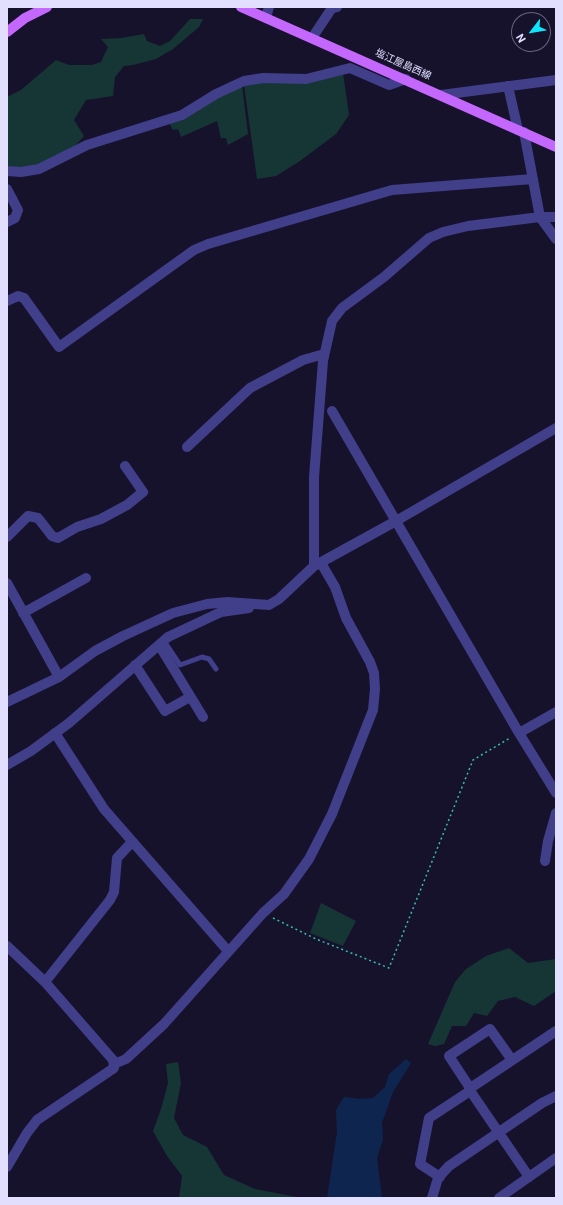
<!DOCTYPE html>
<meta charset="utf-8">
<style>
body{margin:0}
#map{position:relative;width:563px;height:1205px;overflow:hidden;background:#16122c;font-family:Roboto,sans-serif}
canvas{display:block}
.frame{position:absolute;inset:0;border:8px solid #e1defe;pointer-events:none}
.north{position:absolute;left:511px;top:12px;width:40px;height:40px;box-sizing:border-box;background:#16122c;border:1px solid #676480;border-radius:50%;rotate:239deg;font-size:11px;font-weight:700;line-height:16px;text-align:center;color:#e1defe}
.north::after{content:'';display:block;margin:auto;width:14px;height:18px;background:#0ee4fa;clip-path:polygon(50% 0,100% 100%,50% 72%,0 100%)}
</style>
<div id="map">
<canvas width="563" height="1205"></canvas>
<div class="frame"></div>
<div class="north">N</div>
</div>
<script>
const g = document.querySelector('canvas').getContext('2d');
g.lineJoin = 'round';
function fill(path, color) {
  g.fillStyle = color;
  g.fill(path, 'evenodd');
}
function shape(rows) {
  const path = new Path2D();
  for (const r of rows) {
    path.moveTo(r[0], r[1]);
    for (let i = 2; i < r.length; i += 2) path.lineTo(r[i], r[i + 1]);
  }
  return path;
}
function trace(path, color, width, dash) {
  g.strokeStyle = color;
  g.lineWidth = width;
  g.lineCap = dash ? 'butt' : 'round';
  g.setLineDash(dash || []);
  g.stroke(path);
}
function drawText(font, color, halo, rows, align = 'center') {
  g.font = font + ' Roboto,"Noto Sans JP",sans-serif';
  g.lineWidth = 3;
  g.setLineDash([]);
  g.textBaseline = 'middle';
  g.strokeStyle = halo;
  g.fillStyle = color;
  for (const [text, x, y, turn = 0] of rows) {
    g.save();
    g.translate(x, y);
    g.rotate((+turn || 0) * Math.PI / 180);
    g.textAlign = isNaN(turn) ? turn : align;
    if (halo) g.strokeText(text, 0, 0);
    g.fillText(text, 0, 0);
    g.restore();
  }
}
fill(shape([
 [190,19,203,19,199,27,173,49,156,59,133,65,124,66,115,77,113,96,86,100,74,120,84,136,76,145,52,161,20,168,7,166,7,97,21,90,56,60,69,65,92,65,101,62,108,47,101,39,121,38,144,34,147,41,160,46,170,41],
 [343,73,349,115,336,134,300,161,276,176,257,179,244,85],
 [242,85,248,134,228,145,226,138,221,138,217,121,181,137,178,129,173,130,169,123],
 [321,903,356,921,343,946,310,933],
 [509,948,528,963,556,959,556,991,534,1006,515,997,498,1001,487,1016,474,1013,466,1026,452,1026,444,1044,435,1046,428,1044,455,982,466,969,486,956],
 [178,1062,181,1083,174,1118,183,1135,207,1147,224,1175,255,1189,302,1198,179,1198,182,1176,167,1156,153,1131,161,1109,168,1083,166,1064]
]), '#153635');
fill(shape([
 [406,1059,411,1063,393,1092,382,1123,383,1139,377,1158,382,1198,327,1198,337,1132,336,1110,344,1097,361,1099,373,1098,385,1087,389,1074]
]), '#0e264f');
trace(shape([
 [273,918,316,939,389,968,473,760,510,738]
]), '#34bcb3', 1.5, [2, 3]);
trace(shape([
 [164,641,180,665,202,657,209,659,216,669]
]), '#413e8a', 5);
trace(shape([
 [266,17,269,7],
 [312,38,332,8,337,7],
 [508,86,518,130],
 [441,95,556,80],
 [524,132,540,217,556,239],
 [7,171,21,172,39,169,87,145,182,115,216,94,244,81,263,78,306,79,350,68,389,85,406,79],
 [7,189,18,210,15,218,7,222],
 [7,301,18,296,24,298,59,347,194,250,208,244,392,190,533,179],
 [332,411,519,733,556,793],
 [187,447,250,388,303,360,324,354],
 [7,537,28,516,38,518,52,536,58,538,77,527,101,519,127,505,143,492,125,466],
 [316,565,396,521,556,428],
 [7,583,59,677],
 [23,613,86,578],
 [159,645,203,717],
 [135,665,165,711,190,697],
 [7,702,59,677,95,651,123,636,173,613,207,604,227,602,269,605,279,599,314,566,314,477,323,361,332,321,342,308,384,277,429,238,443,232,468,226,540,217,556,217],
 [55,733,104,809,228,951],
 [519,733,556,712],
 [7,765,31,751,69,723,168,637,221,612,249,608],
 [545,861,548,841,556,813],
 [7,946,45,982,113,1060,114,1068,37,1120,27,1133,7,1167],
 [45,982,110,900,114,892,117,858,132,842],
 [114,1064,126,1059,164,1024,263,913,284,894,309,859,332,814,373,710,375,689,374,673,370,662,346,618,335,587,321,563],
 [470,1088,449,1056,490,1029,512,1060],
 [440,1177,420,1164,429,1118,470,1091],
 [529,1177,469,1089,556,1031],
 [432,1198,438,1178,449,1166,542,1103,556,1096],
 [499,1198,556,1158]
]), '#413e8a', 10);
trace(shape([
 [241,7,556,147],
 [7,32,25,18,47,7]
]), '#c467fc', 10);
drawText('10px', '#e1defe', '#16122c', [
 ["塩江屋島西線",403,65,24]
]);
</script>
